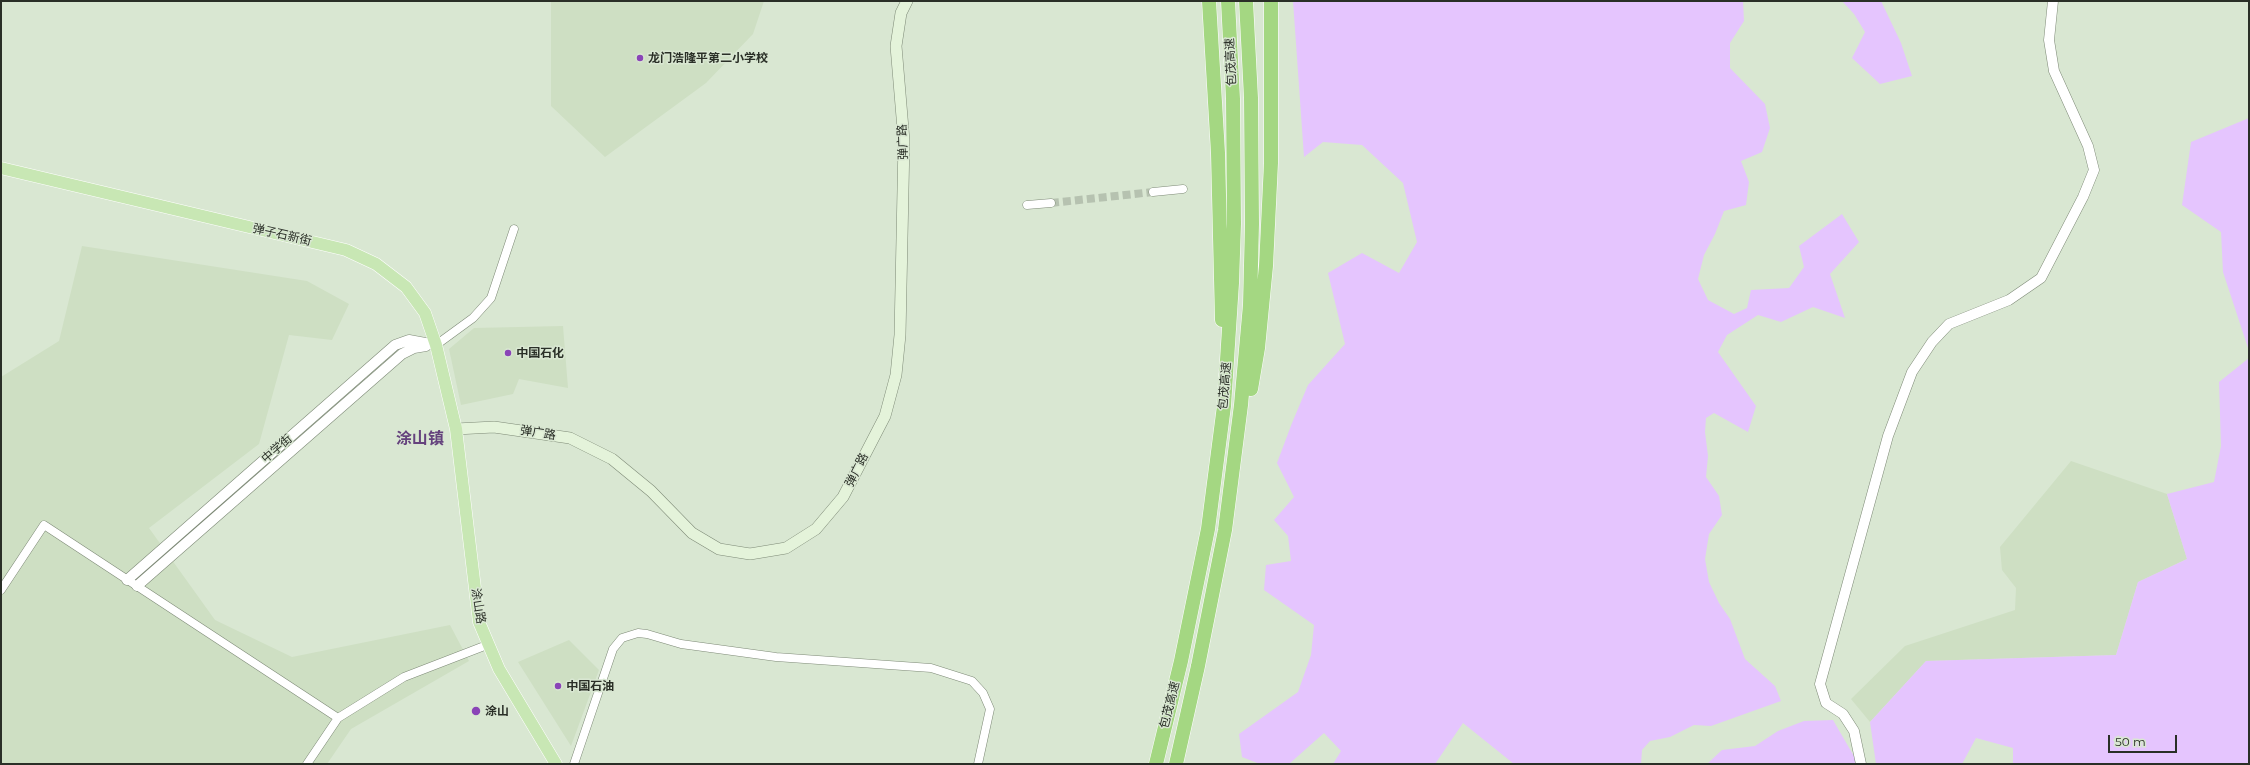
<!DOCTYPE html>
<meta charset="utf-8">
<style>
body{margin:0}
#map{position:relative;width:2250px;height:765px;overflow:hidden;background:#d9e7d2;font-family:Montserrat,sans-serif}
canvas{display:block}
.frame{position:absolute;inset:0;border:2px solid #2a2f27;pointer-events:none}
.scale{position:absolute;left:2108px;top:735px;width:69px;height:18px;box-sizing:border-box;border:2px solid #2a2f27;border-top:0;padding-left:5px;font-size:12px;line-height:14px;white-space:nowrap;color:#2a2f27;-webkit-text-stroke:3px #d9e7d2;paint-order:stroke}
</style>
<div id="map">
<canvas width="2250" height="765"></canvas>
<div class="frame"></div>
<div class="scale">50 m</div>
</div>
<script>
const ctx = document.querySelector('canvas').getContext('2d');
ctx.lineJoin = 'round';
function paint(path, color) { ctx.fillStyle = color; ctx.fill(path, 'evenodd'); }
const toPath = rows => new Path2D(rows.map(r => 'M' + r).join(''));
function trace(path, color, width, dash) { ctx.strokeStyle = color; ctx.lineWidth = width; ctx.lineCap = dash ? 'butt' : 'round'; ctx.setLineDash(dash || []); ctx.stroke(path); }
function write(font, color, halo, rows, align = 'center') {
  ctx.font = font + ' Montserrat,"Noto Sans SC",sans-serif'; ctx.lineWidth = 3; ctx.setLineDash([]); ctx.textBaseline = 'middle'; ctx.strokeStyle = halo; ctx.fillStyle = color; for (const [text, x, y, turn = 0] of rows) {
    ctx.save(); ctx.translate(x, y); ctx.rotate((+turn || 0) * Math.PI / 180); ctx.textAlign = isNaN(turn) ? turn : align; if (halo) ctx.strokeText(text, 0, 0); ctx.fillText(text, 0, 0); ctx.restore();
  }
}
const built = toPath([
 [551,1,764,1,753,34,706,83,605,157,551,106],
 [82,246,307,281,349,304,332,340,289,335,259,444,149,528,215,620,292,657,450,625,469,661,351,729,327,764,1,764,1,377,59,341],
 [563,326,568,388,519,379,513,394,461,405,449,349,474,328],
 [2071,461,2167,494,2187,559,2138,582,2116,655,1926,661,1870,722,1851,699,1905,646,2015,610,2016,588,2002,570,2000,547],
 [569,640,599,670,571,746,518,662]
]);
const green = toPath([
 [1293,1,1743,1,1744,21,1730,43,1730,68,1765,104,1770,128,1762,152,1741,161,1749,182,1746,205,1724,211,1715,234,1704,255,1698,279,1708,300,1734,314,1747,308,1751,290,1789,288,1804,267,1799,246,1842,214,1859,242,1830,274,1845,318,1813,307,1781,322,1758,315,1727,335,1718,352,1756,406,1748,432,1714,413,1706,418,1705,432,1708,456,1706,477,1719,496,1722,515,1709,534,1705,559,1709,582,1719,603,1730,619,1745,659,1775,686,1781,701,1711,726,1694,725,1670,737,1650,741,1642,750,1641,764,1514,764,1463,723,1435,764,1333,764,1341,751,1324,733,1289,764,1260,764,1242,757,1239,734,1298,692,1311,655,1314,625,1264,590,1266,565,1291,561,1288,536,1274,520,1294,497,1277,463,1292,423,1308,385,1345,344,1328,273,1362,253,1399,273,1417,242,1403,183,1362,145,1323,142,1304,157],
 [1842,1,1881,1,1901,43,1912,76,1880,84,1852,58,1865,32,1854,14],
 [2249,118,2249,351,2223,272,2221,232,2182,205,2191,142],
 [2249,358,2249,764,2013,764,2013,748,1976,738,1962,764,1876,764,1870,722,1926,661,2116,655,2138,582,2187,559,2167,494,2214,482,2221,446,2219,382],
 [1833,720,1855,758,1855,764,1707,764,1722,750,1755,746,1778,731,1804,721]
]);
const minorTunnel = toPath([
 [1051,203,1153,192]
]);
const minor = toPath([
 [1153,192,1183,189],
 [1027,205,1051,203],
 [436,345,473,318,491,298,514,229],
 [1,590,44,525,338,718,307,764],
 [338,718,404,677,487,645],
 [574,764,613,649,622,638,638,633,647,634,681,644,776,657,931,668,972,681,983,693,990,709,978,764]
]);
const tertiary = toPath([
 [127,580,395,345,409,340,436,345],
 [137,586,402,354,414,348,426,346],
 [1861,764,1854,731,1843,714,1826,703,1820,684,1888,436,1912,372,1932,342,1949,324,2009,300,2041,278,2083,197,2094,170,2088,146,2054,71,2049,40,2053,1]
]);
const secondary = toPath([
 [456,429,494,427,570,438,612,459,651,491,692,533,719,549,750,554,786,548,816,529,843,497,885,416,896,375,900,335,904,141,896,46,901,13,907,1]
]);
const primary = toPath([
 [1,168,346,250,376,264,406,287,425,313,436,345,456,429,479,622,499,669,556,764]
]);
const motorway = toPath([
 [1209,1,1218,153,1222,320],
 [1251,389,1258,348,1266,266,1271,163,1271,1],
 [1156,764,1181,661,1208,529,1224,406,1232,283,1234,224,1233,99,1228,1],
 [1176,764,1198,666,1225,530,1241,405,1250,305,1252,224,1251,98,1246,1]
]);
const markers = [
 [640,58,4,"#8a44b7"],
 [508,353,4,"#8a44b7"],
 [558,686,4,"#8a44b7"],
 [476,711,5,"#8a44b7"]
];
const poiNames = [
 ["龙门浩隆平第二小学校",648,58],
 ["中国石化",516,353],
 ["中国石油",566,686],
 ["涂山",485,711]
];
const streetNames = [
 ["包茂高速",1231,62,-93],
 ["弹广路",903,142,-92],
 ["弹子石新街",282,235,13],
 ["包茂高速",1225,386,-85],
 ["弹广路",538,433,9],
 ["中学街",277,449,-41],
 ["弹广路",857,470,-63],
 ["涂山路",478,606,81],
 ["包茂高速",1170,705,-76]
];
const districtNames = [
 ["涂山镇",420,439]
];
paint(built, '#cedfc3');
paint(green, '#e5c5fe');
trace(minorTunnel, '#b6c2b0', 8, [8, 4]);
trace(minor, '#7e8a77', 9);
trace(tertiary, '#7e8a77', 11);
trace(secondary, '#7e8a77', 12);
trace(primary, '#fff', 13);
trace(motorway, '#fff', 15);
trace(minor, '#fff', 8);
trace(tertiary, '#fff', 10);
trace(secondary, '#e4f3da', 11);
trace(primary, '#c8e7b4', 12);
trace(motorway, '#a4d782', 14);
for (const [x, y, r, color] of markers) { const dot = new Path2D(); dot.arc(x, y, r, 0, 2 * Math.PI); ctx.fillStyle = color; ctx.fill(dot); trace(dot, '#d9e7d2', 1.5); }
write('bold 12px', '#2a2f27', '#d9e7d2', poiNames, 'left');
write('12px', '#2a2f27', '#d9e7d2', streetNames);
write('bold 16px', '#65427d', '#d9e7d2', districtNames);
</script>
